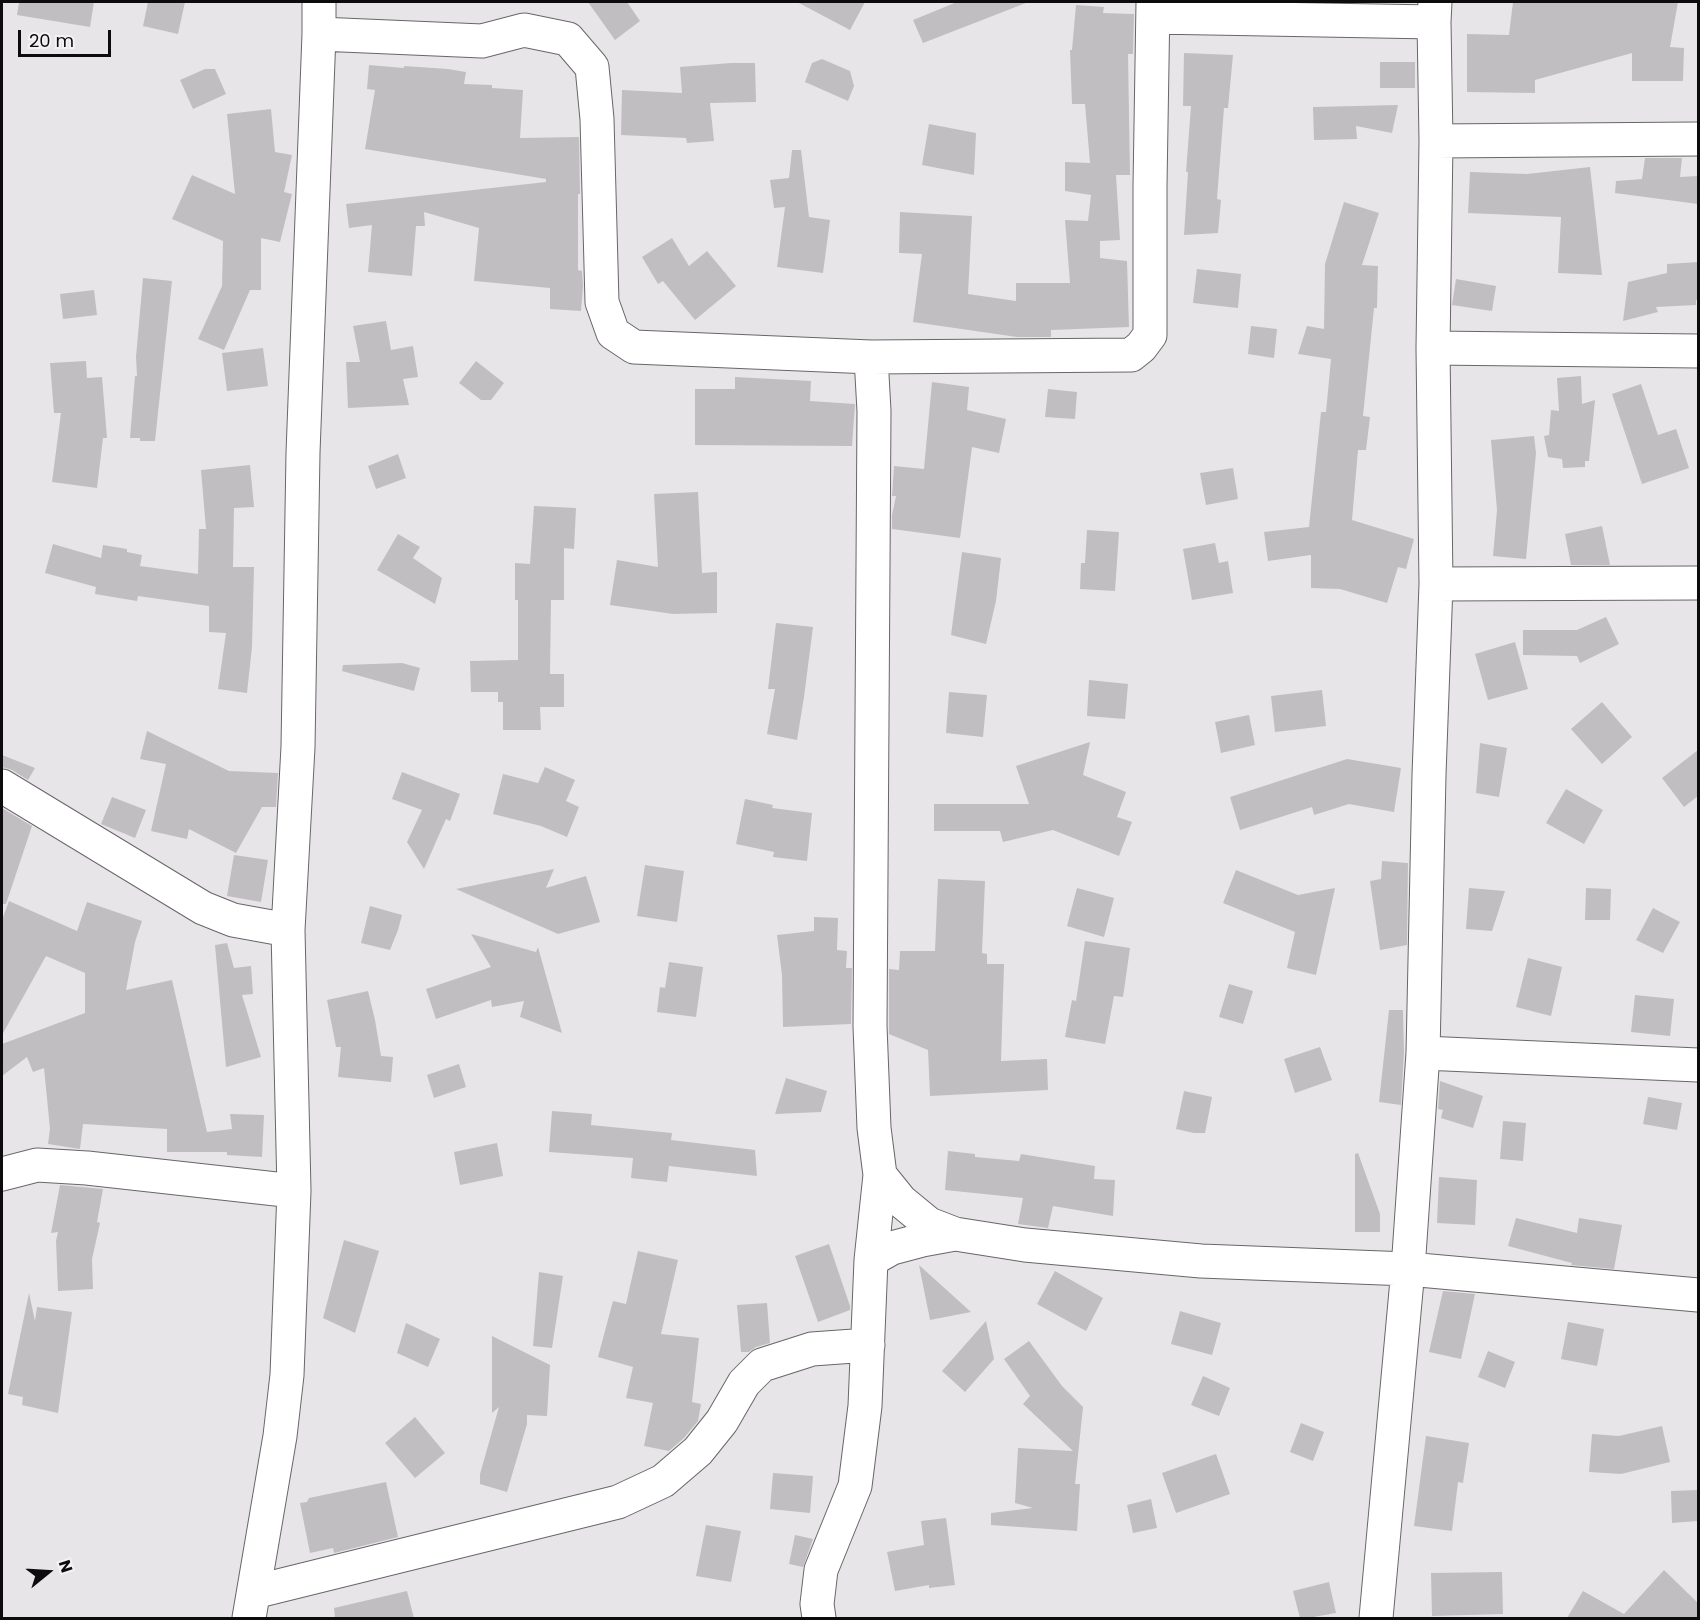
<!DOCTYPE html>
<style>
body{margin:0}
#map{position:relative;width:1700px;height:1620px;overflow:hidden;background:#e8e5e9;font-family:Poppins,sans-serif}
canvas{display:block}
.frame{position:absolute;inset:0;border:3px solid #0d0c0d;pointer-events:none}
.north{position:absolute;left:18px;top:1542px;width:60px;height:60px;-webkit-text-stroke:4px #f5f2f6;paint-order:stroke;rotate:72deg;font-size:16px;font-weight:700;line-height:24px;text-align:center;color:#0d0c0d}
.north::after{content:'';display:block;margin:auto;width:21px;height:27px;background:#0d0c0d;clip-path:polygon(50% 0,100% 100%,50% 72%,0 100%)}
.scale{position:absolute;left:18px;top:30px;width:93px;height:27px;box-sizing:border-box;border:3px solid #0d0c0d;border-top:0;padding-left:8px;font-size:18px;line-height:21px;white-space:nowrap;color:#0d0c0d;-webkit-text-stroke:4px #f5f2f6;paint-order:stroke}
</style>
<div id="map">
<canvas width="1700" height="1620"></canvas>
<div class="frame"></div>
<div class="north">N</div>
<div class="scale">20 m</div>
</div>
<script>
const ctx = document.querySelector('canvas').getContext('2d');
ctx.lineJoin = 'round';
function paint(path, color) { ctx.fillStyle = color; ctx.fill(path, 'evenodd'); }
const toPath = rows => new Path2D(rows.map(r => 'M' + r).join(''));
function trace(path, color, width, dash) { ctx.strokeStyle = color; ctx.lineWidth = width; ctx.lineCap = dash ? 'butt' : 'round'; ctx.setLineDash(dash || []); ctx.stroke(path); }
const building = toPath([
 [19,2,94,2,90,27,17,15],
 [148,2,185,2,178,34,143,26],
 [588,2,627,2,640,21,615,40],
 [797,2,865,2,850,30],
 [957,2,1025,2,1026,3,923,43,913,20],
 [1513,2,1678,2,1670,47,1684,48,1683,81,1632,81,1632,53,1535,80,1535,93,1467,92,1467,34,1509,35],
 [1076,5,1104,7,1103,13,1134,14,1133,54,1128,54,1130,175,1116,175,1120,240,1100,241,1100,258,1127,261,1129,327,1051,330,1051,337,1017,337,913,322,922,254,899,253,900,212,972,216,968,294,1016,301,1016,283,1070,283,1065,220,1088,221,1091,195,1065,191,1065,162,1090,163,1085,104,1072,104,1070,50,1072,50],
 [1184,53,1233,55,1228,108,1224,108,1217,199,1221,200,1218,233,1184,235,1188,172,1186,172,1191,106,1183,106],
 [822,59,850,71,854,86,848,101,805,82,812,63],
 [1380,62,1415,62,1415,88,1380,88],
 [731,63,755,63,756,102,710,103,714,141,687,143,686,138,621,135,622,90,682,93,680,67],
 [369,65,404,68,404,66,448,69,466,72,464,84,492,85,492,88,523,90,520,138,579,137,580,194,578,194,578,270,582,271,583,286,581,311,550,309,550,288,474,281,479,228,424,212,425,226,416,226,412,276,368,272,372,225,349,228,346,204,546,182,546,179,365,149,375,90,367,89],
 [205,69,215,69,226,94,193,109,180,80],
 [1398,105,1392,133,1356,126,1357,139,1314,140,1313,107],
 [271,109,275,152,292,155,284,192,292,194,280,242,261,238,261,290,250,290,224,350,198,339,222,286,223,241,172,219,192,175,235,194,227,114],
 [929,124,976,133,974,175,922,165],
 [792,150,801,150,809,217,830,220,823,273,777,267,785,207,774,208,770,180,789,178],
 [1645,158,1682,158,1680,177,1698,176,1698,204,1615,193,1616,181,1642,179],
 [1590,167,1602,275,1558,273,1561,217,1468,213,1470,172,1527,174],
 [1344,202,1379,213,1362,265,1378,266,1377,308,1374,308,1363,416,1370,417,1366,450,1358,450,1352,520,1414,539,1406,569,1398,567,1387,603,1340,589,1311,588,1311,555,1268,561,1264,532,1309,527,1321,412,1326,412,1331,359,1298,354,1307,326,1324,329,1325,264],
 [672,238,689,266,707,251,736,286,695,320,663,281,658,284,642,257],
 [1698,262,1698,300,1696,300,1696,305,1656,307,1658,312,1623,321,1628,282,1667,273,1667,264],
 [1197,269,1241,274,1238,308,1193,303],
 [143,278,172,281,155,441,140,441,140,438,130,438,135,376,137,376,136,357],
 [1456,279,1496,286,1492,311,1452,305],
 [94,290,97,315,63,319,60,294],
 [386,321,391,350,413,346,418,377,403,379,409,405,348,408,346,362,360,362,353,326],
 [1251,326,1277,329,1274,358,1248,354],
 [263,348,268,386,227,391,222,353],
 [86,361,87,378,102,377,107,438,103,438,97,488,52,482,61,413,54,413,50,363],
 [476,361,504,383,491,400,481,400,459,383],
 [1581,376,1582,404,1595,400,1589,461,1585,461,1585,467,1563,468,1562,459,1548,457,1544,436,1549,435,1551,410,1559,411,1557,378],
 [735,377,811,381,810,401,855,404,852,446,695,445,695,389,735,389],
 [932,382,969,387,967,410,1006,419,999,453,972,447,960,538,892,529,892,515,896,496,892,496,894,466,924,469],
 [1641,384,1658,435,1676,429,1689,468,1642,484,1612,394],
 [1048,389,1077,392,1075,419,1045,417],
 [1534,436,1536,453,1526,559,1493,556,1497,510,1491,440],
 [398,454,406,478,376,489,368,466],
 [250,465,254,507,234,508,233,567,254,567,252,647,247,693,218,689,226,633,209,632,209,606,138,596,137,601,95,594,96,587,45,573,53,544,101,558,103,545,127,549,127,552,142,555,140,566,198,574,199,529,206,529,201,470],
 [1233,468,1238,499,1206,505,1200,473],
 [698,492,702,573,717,572,717,613,673,614,610,605,617,560,658,567,654,494],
 [534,506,576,508,574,549,564,548,564,600,551,600,550,674,564,674,564,707,540,707,541,730,503,730,503,702,498,702,498,692,471,692,470,661,518,660,518,600,515,600,515,563,530,564],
 [1602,526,1610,565,1571,565,1565,534],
 [1087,530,1119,532,1115,591,1080,589,1081,563,1085,563],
 [398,534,420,547,413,558,442,578,435,604,377,570],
 [1215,543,1219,563,1228,561,1233,593,1192,600,1183,549],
 [962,552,1001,558,996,601,986,644,951,635],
 [1606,617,1619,644,1580,663,1577,656,1523,655,1523,630,1577,630],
 [776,623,813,627,804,697,797,740,767,734,775,689,768,689],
 [1515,642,1528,689,1488,700,1475,654],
 [402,663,420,668,414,691,342,671,343,665],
 [1089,680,1128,684,1125,719,1087,716],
 [1322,690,1326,726,1275,732,1271,696],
 [949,692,987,695,983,737,946,733],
 [1602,702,1632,737,1602,764,1571,729],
 [1249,715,1255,745,1221,753,1215,722],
 [147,731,229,771,278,773,276,807,262,807,236,853,189,829,187,839,151,831,166,764,140,759],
 [1090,742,1083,775,1126,792,1117,817,1132,822,1119,856,1053,830,1003,842,1000,831,934,831,934,804,1029,804,1016,766],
 [1480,743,1507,748,1499,797,1476,793],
 [1698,750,1698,796,1684,807,1662,778],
 [2,755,35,768,28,780,12,770,2,767],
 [1347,759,1401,768,1394,812,1349,804,1314,815,1312,807,1240,830,1230,797],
 [545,767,575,780,566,801,579,807,567,837,541,826,493,814,503,774,538,783],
 [402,772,460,794,450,821,446,819,424,869,407,842,422,810,392,799],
 [1566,789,1603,810,1584,844,1546,823],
 [112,797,146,810,135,838,101,824],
 [745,799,773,805,772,808,812,813,807,861,773,857,774,852,736,844],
 [2,808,32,826,6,904,2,904],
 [234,855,268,860,261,902,227,896],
 [1382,861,1408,863,1407,945,1380,950,1370,881,1381,879],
 [645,865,684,871,677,922,637,916],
 [554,869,546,888,586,876,600,922,558,934,456,889],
 [1236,870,1298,895,1335,888,1316,975,1287,968,1295,932,1223,903],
 [938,879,985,881,982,953,987,954,987,964,1004,964,1001,1061,1047,1059,1048,1090,930,1096,928,1050,889,1034,889,969,899,970,900,951,935,951],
 [1077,888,1114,898,1104,937,1067,926],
 [1469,888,1505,891,1492,931,1466,929],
 [1586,888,1611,889,1610,920,1585,920],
 [9,901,77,931,87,902,142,921,135,942,126,990,172,980,207,1132,232,1129,230,1114,264,1115,262,1157,227,1155,227,1152,167,1152,167,1129,83,1124,80,1149,48,1144,50,1129,44,1068,33,1072,27,1057,2,1076,2,1044,85,1013,85,973,46,956,2,1035,2,920],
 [370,906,402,915,398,930,390,950,361,943],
 [1653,908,1680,922,1663,953,1636,940],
 [814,917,838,918,837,950,847,951,846,968,852,968,851,1024,783,1027,782,975,777,935,814,931],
 [471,934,536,952,538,947,562,1033,520,1017,524,1001,492,1007,491,1000,436,1019,426,989,491,967],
 [1085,941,1130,948,1123,997,1114,996,1105,1044,1065,1037,1072,1000,1076,1001],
 [227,943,234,968,251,966,253,994,242,995,261,1057,226,1067,215,945],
 [1528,958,1562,967,1551,1016,1516,1007],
 [669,962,703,967,696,1017,657,1012,660,987,665,988],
 [1229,984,1253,991,1243,1024,1219,1017],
 [368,991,375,1020,381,1056,393,1057,391,1082,338,1077,341,1047,336,1047,327,1000],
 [1635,995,1674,999,1670,1036,1631,1032],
 [1389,1010,1403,1010,1404,1052,1401,1105,1379,1102],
 [1320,1047,1332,1080,1295,1093,1284,1059],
 [459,1064,466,1087,434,1098,427,1075],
 [786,1078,827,1091,821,1112,775,1114],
 [1440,1081,1483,1096,1473,1128,1441,1118,1443,1110,1438,1109],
 [1184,1091,1212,1097,1205,1133,1194,1133,1176,1129],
 [1648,1097,1682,1103,1677,1130,1643,1124],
 [552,1111,592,1114,591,1125,672,1133,671,1140,755,1150,757,1176,669,1166,667,1182,631,1178,633,1158,549,1152],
 [1503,1121,1526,1123,1523,1161,1500,1159],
 [497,1143,503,1176,460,1185,454,1152],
 [948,1151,975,1154,975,1157,1019,1161,1021,1154,1095,1166,1094,1179,1115,1180,1113,1216,1053,1206,1048,1228,1018,1224,1023,1198,945,1190],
 [1358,1153,1380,1214,1380,1232,1355,1232,1355,1154],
 [1439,1177,1477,1180,1475,1225,1437,1223],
 [60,1185,103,1189,97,1222,100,1223,92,1259,93,1289,58,1291,56,1241,58,1232,51,1233],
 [1516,1218,1577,1233,1579,1218,1622,1225,1614,1269,1571,1265,1572,1263,1508,1246],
 [344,1240,379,1251,355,1333,323,1318],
 [829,1244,850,1306,850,1310,818,1322,795,1256],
 [638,1251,678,1260,661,1334,699,1338,692,1402,701,1404,698,1421,684,1438,669,1451,644,1446,653,1403,626,1398,633,1367,598,1357,613,1301,626,1304],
 [919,1265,971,1312,930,1320],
 [1055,1271,1103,1298,1086,1331,1037,1304],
 [539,1272,563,1276,552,1348,533,1346],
 [1443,1291,1475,1294,1461,1359,1429,1352],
 [29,1293,35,1321,37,1307,72,1312,58,1413,22,1405,23,1397,8,1394],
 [767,1303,770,1343,756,1347,749,1352,741,1352,737,1305],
 [1180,1311,1221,1323,1212,1355,1171,1344],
 [986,1321,994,1359,965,1392,942,1371],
 [1568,1322,1604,1329,1597,1366,1561,1359],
 [406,1323,440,1339,428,1367,397,1353],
 [492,1336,550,1365,547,1416,527,1415,527,1424,507,1492,480,1484,480,1474,499,1407,492,1413],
 [1029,1341,1062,1386,1083,1407,1075,1484,1080,1484,1077,1531,991,1525,991,1513,1033,1508,1015,1503,1018,1448,1073,1451,1023,1404,1030,1396,1004,1359],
 [1488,1351,1515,1362,1505,1388,1478,1377],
 [1203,1376,1230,1388,1219,1416,1191,1405],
 [415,1417,445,1453,415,1478,385,1443],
 [1301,1423,1324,1432,1313,1461,1290,1452],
 [1662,1426,1670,1462,1621,1474,1589,1472,1592,1434,1619,1436],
 [1426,1436,1469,1443,1463,1483,1458,1482,1452,1531,1414,1526],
 [1216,1454,1230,1494,1176,1513,1162,1473],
 [773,1473,813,1476,810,1513,770,1509],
 [386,1482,398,1537,334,1553,333,1548,310,1553,300,1503,307,1502,309,1498],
 [1698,1490,1698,1521,1672,1523,1671,1491],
 [1151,1499,1157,1528,1133,1533,1127,1505],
 [946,1518,955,1585,929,1588,929,1585,895,1591,887,1552,924,1545,921,1521],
 [706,1525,741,1531,731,1582,696,1576],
 [795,1535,813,1539,803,1567,789,1564],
 [1664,1570,1698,1603,1698,1618,1567,1618,1583,1591,1624,1614],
 [1502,1572,1503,1614,1432,1616,1431,1573],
 [1329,1582,1336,1613,1308,1618,1300,1618,1293,1591],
 [407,1591,414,1618,335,1618,334,1608]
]);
const minor = toPath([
 [1153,17,1434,22],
 [319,34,482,41,524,30,568,39,592,67,597,119,602,302,613,333,634,347,871,357,874,411,870,1026,874,1128,880,1175,871,1260,865,1406,855,1486,821,1570,817,1604,819,1618],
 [1436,141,1698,139],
 [1433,348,1698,351],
 [871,357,1131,355,1141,347,1150,335,1150,186,1153,2],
 [1436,584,1698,583],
 [2,786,203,908,233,920,288,930],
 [1423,1053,1698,1065],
 [2,1174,37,1165,87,1168,294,1191],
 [880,1175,901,1201,929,1224,955,1234,1025,1245,1201,1261,1408,1269,1698,1295],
 [871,1260,892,1248,922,1240,955,1234],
 [254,1592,618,1502,663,1481,698,1451,722,1421,744,1383,762,1365,812,1349,868,1345],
 [249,1618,280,1436,287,1375,294,1191,288,930,298,747,303,453,319,34,319,2],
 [1376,1618,1408,1269,1423,1053,1429,775,1436,584,1433,348,1436,141,1434,22,1435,2]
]);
paint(building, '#c1bec2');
trace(minor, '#69666a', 35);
trace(minor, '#fff', 33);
</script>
